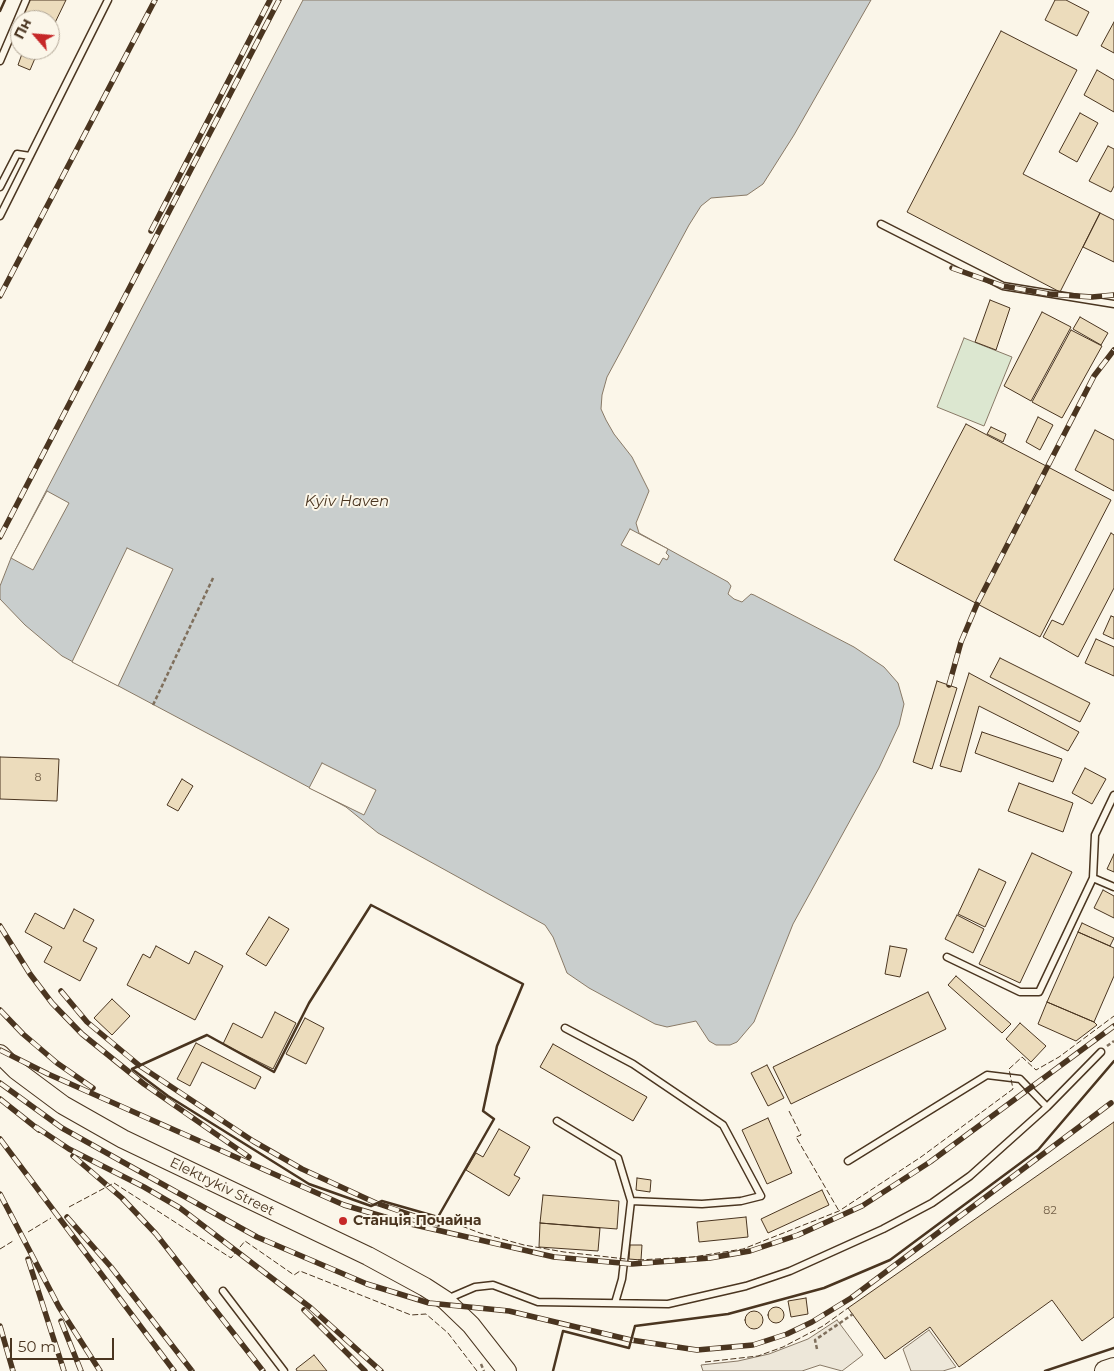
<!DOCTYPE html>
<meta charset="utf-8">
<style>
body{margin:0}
#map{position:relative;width:1114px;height:1371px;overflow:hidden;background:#fbf6e9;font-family:Montserrat,sans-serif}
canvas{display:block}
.north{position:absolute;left:10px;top:10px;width:50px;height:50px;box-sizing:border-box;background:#fbf6e9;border:1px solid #b4a999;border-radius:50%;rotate:297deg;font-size:14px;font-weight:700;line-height:20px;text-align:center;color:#4a3520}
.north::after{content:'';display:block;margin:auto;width:18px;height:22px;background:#c62828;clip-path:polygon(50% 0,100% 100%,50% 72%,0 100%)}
.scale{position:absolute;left:10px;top:1338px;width:104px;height:22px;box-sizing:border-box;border:2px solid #4a3520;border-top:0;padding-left:6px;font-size:15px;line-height:18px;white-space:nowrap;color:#4a3520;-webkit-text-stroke:4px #fbf6e9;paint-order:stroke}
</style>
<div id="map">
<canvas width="1114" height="1371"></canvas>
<div class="north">Пн</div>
<div class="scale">50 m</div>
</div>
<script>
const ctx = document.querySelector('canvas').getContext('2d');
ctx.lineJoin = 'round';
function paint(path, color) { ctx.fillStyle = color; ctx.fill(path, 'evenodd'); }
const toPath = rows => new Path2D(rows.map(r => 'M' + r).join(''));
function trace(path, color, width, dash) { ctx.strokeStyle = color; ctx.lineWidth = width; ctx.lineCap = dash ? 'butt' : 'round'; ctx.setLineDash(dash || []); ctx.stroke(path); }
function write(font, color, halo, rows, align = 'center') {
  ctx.font = font + ' Montserrat,sans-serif'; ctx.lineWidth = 4; ctx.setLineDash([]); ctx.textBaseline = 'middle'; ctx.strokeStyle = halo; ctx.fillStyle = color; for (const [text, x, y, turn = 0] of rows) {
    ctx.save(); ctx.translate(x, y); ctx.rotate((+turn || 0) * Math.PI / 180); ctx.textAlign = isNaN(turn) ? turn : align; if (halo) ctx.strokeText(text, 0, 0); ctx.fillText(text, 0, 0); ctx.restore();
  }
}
const green = toPath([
 [964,338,1012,357,984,426,937,407,964,338]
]);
const parking = toPath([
 [837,1320,863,1355,842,1371,820,1365,802,1371,703,1371,701,1365,738,1361,769,1354,808,1339,837,1320],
 [929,1330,956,1367,943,1371,911,1371,903,1349,929,1330]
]);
const water = toPath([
 [303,0,871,0,794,135,763,184,747,195,711,198,701,206,689,225,607,377,602,395,601,409,606,420,614,434,632,457,649,491,636,523,639,533,728,582,731,586,728,594,734,599,742,602,751,594,754,595,854,647,884,667,898,683,904,704,899,725,879,768,793,924,754,1022,737,1042,730,1045,716,1045,709,1041,696,1021,667,1027,655,1024,589,988,567,973,553,937,545,925,378,833,346,807,62,656,25,625,0,599,0,586,11,558,303,0]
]);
const pier = toPath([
 [47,491,69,503,33,570,11,558,47,491],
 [630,529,668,549,666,553,669,556,667,560,663,558,659,565,621,545,630,529],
 [127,548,173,569,118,686,72,662,127,548],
 [322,763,376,790,364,815,309,788,322,763]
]);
const building = toPath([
 [30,0,66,0,50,33,50,20,20,20,30,0],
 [1055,0,1066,0,1089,12,1077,36,1045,20,1055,0],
 [20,20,20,37,13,34,20,20],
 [1114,22,1114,53,1101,46,1114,22],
 [1001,31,1077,70,1023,174,1100,213,1060,292,907,212,1001,31],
 [23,51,36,56,30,70,18,65,23,51],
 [1097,70,1114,80,1114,112,1084,95,1097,70],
 [1080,113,1098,123,1077,162,1059,152,1080,113],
 [1108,146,1114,149,1114,186,1111,192,1089,181,1108,146],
 [1100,213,1114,220,1114,262,1083,247,1100,213],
 [990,300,1010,308,996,350,975,342,990,300],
 [1042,312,1071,327,1031,401,1004,386,1042,312],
 [1080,317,1108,333,1101,345,1073,329,1080,317],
 [1071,330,1102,346,1062,418,1032,402,1071,330],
 [1038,417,1053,425,1040,450,1026,442,1038,417],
 [966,424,1111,500,1040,637,894,560,966,424],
 [991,427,1006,434,1003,442,987,434,991,427],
 [1095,430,1114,440,1114,491,1075,470,1095,430],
 [1111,533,1114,535,1114,588,1078,657,1043,637,1052,620,1063,625,1111,533],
 [1111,616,1114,617,1114,639,1103,634,1111,616],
 [1096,639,1114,647,1114,676,1085,663,1096,639],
 [1000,658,1090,703,1080,722,990,677,1000,658],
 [969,673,1079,732,1068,751,979,706,961,772,940,766,969,673],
 [937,681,957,688,932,769,913,762,937,681],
 [982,732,1062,759,1053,782,975,753,982,732],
 [0,757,59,759,57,801,0,799,0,757],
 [1085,768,1106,779,1092,804,1072,793,1085,768],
 [182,779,193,786,178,811,167,805,182,779],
 [1019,783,1073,803,1063,832,1008,811,1019,783],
 [1032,853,1072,872,1020,983,979,964,1032,853],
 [1114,854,1114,872,1107,869,1114,854],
 [979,869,1006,882,985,927,958,914,979,869],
 [1103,890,1114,896,1114,918,1094,908,1103,890],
 [74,909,94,920,83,941,97,948,80,981,44,962,52,947,25,932,35,913,64,929,74,909],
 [957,915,984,929,973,953,945,939,957,915],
 [269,917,289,929,266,966,246,954,269,917],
 [1082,923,1114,938,1110,946,1078,932,1082,923],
 [1078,932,1114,948,1114,976,1094,1022,1047,1002,1078,932],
 [156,946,189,964,195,951,223,966,195,1020,127,985,143,954,150,958,156,946],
 [890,946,907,949,900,977,885,974,890,946],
 [956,976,1011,1024,1002,1033,948,985,956,976],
 [928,992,946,1029,791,1104,773,1067,928,992],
 [112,999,130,1016,112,1035,94,1018,112,999],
 [1047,1002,1094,1022,1097,1025,1076,1041,1038,1024,1047,1002],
 [275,1012,296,1023,273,1069,223,1044,233,1023,262,1038,275,1012],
 [305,1018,324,1028,306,1064,286,1054,305,1018],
 [1020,1023,1046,1046,1031,1062,1006,1039,1020,1023],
 [196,1043,261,1077,255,1089,202,1062,190,1086,177,1079,196,1043],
 [553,1044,647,1097,633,1121,540,1067,553,1044],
 [767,1065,784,1098,768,1106,751,1073,767,1065],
 [768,1118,792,1173,767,1184,742,1130,768,1118],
 [1114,1122,1114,1317,1082,1341,1052,1300,959,1367,930,1327,885,1359,848,1308,1114,1122],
 [499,1129,530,1147,514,1175,520,1178,509,1196,466,1170,476,1153,483,1157,499,1129],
 [637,1178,651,1180,650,1192,636,1190,637,1178],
 [822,1190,829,1205,768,1233,761,1219,822,1190],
 [543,1195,619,1201,617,1229,540,1223,543,1195],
 [746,1217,748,1237,699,1242,697,1222,746,1217],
 [540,1223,600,1228,598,1251,539,1247,540,1223],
 [630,1245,642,1245,641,1260,629,1259,630,1245],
 [806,1298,808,1314,791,1317,788,1301,806,1298],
 '768 1315a8 8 0 1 1 16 0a8 8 0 1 1-16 0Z',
 '745 1320a9 9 0 1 1 18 0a9 9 0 1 1-18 0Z',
 [314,1355,327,1371,297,1371,296,1369,314,1355]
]);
const path = toPath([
 [153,705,214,576],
 [1107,1046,1114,1041],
 [817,1349,815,1340,853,1314],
 [481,1364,484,1371]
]);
const lane = toPath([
 [0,61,26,0],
 [0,187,17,154,30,156],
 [0,216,108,0],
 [881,224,1003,286,1114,304],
 [1114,795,1095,835,1093,878,1114,887],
 [947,957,1020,992,1039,992,1093,878],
 [565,1028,633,1064,723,1125,761,1196,741,1201,702,1204,631,1201],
 [557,1121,618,1158,631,1201,622,1279,615,1303],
 [848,1161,987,1075,1020,1079,1047,1107],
 [223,1291,284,1371],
 [447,1299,475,1287,493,1285,538,1302,668,1304,746,1286,790,1271,883,1229,932,1203,970,1176,1047,1107,1101,1052]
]);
const secondary = toPath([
 [0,1054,16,1070,63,1105,123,1139,368,1256,425,1287,445,1300,471,1325,507,1371]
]);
const primary = toPath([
 [1105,1371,1114,1368]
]);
const rail = toPath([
 [151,231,270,0],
 [952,268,1003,286,1049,294,1092,297,1114,295],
 [0,296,155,0],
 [0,537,279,0],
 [949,685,961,642,977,604,1094,376,1114,350],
 [0,926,30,974,52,1003,82,1034,144,1084,249,1157],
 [61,991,87,1022,140,1066,253,1141,302,1169,376,1203,438,1224],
 [0,1010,23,1034,57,1063,93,1088],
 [0,1050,48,1074,344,1205,402,1222,554,1257,632,1264,710,1258,750,1251,798,1235,862,1206,930,1162,1114,1026],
 [0,1083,62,1128,257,1237,367,1284,429,1303,509,1311,631,1340,697,1350,753,1345,787,1334,812,1322,851,1298,1111,1103],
 [0,1099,39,1130],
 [36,1127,69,1149,144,1187,180,1208,311,1308,381,1371],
 [0,1139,174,1371],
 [73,1156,122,1198,156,1234,263,1371],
 [0,1194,59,1307,100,1371],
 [67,1217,111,1267,192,1371],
 [28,1259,64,1371],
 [304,1310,365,1371],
 [61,1321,81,1371],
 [0,1326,13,1371]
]);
const fence = toPath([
 [789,1111,801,1135,796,1137,839,1211],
 [69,1207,114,1183,231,1258,245,1241,294,1275,300,1271,411,1315,426,1314,448,1333,477,1371],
 [438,1217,480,1233,524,1245,564,1252,626,1259],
 [28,1232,51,1218],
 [0,1249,13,1241],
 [638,1260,693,1257,743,1249,839,1211,921,1157,1013,1089,1009,1069,1022,1057,1036,1070,1059,1057,1114,1016],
 [705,1362,758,1356,783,1347,823,1326,848,1308]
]);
const wall = toPath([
 [0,11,5,0],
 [371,905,523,984,497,1046,483,1111,494,1119,438,1217,382,1201,371,1206,309,1184,168,1096,132,1069,207,1035,274,1072,309,1003,371,905],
 [553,1371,563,1331,629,1348,635,1326,728,1314,824,1288,890,1260,1038,1150,1114,1061],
 [1045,1371,1114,1348]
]);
const markers = [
 [343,1221,5,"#c62828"]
];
const numberNames = [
 ["8",38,778],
 ["82",1050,1211]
];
const streetNames = [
 ["Elektrykiv Street",222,1187,26]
];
const poiNames = [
 ["Станція Почайна",353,1221]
];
const waterNames = [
 ["Kyiv Haven",347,502]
];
paint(green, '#dce7d0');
trace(green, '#887966', 1);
paint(parking, '#ede7d9');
trace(parking, '#887966', 1);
paint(water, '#c9cecd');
trace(water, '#887966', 1);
paint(pier, '#fbf6e9');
trace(pier, '#887966', 1);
paint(building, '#ecdcbc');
trace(building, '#4a3520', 1);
trace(lane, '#4a3520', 9);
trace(secondary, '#4a3520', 20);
trace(primary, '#4a3520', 22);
trace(path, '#7f6f5c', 2.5, [4, 2.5]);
trace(lane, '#fbf6e9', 6);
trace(secondary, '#fbf6e9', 18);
trace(primary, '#fbf6e9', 20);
trace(rail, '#4a3520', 5.5);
trace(rail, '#fbf6e9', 4, [11]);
trace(fence, '#4a3520', 1, [6, 2.5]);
trace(wall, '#4a3520', 2.5);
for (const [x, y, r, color] of markers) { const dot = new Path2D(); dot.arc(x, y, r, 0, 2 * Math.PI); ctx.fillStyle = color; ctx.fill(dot); trace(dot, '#fbf6e9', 2); }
write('11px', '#725f47', null, numberNames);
write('14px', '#4a3520', '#fbf6e9', streetNames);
write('bold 14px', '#4a3520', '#fbf6e9', poiNames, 'left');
write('italic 15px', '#4a3520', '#fbf6e9', waterNames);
</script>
